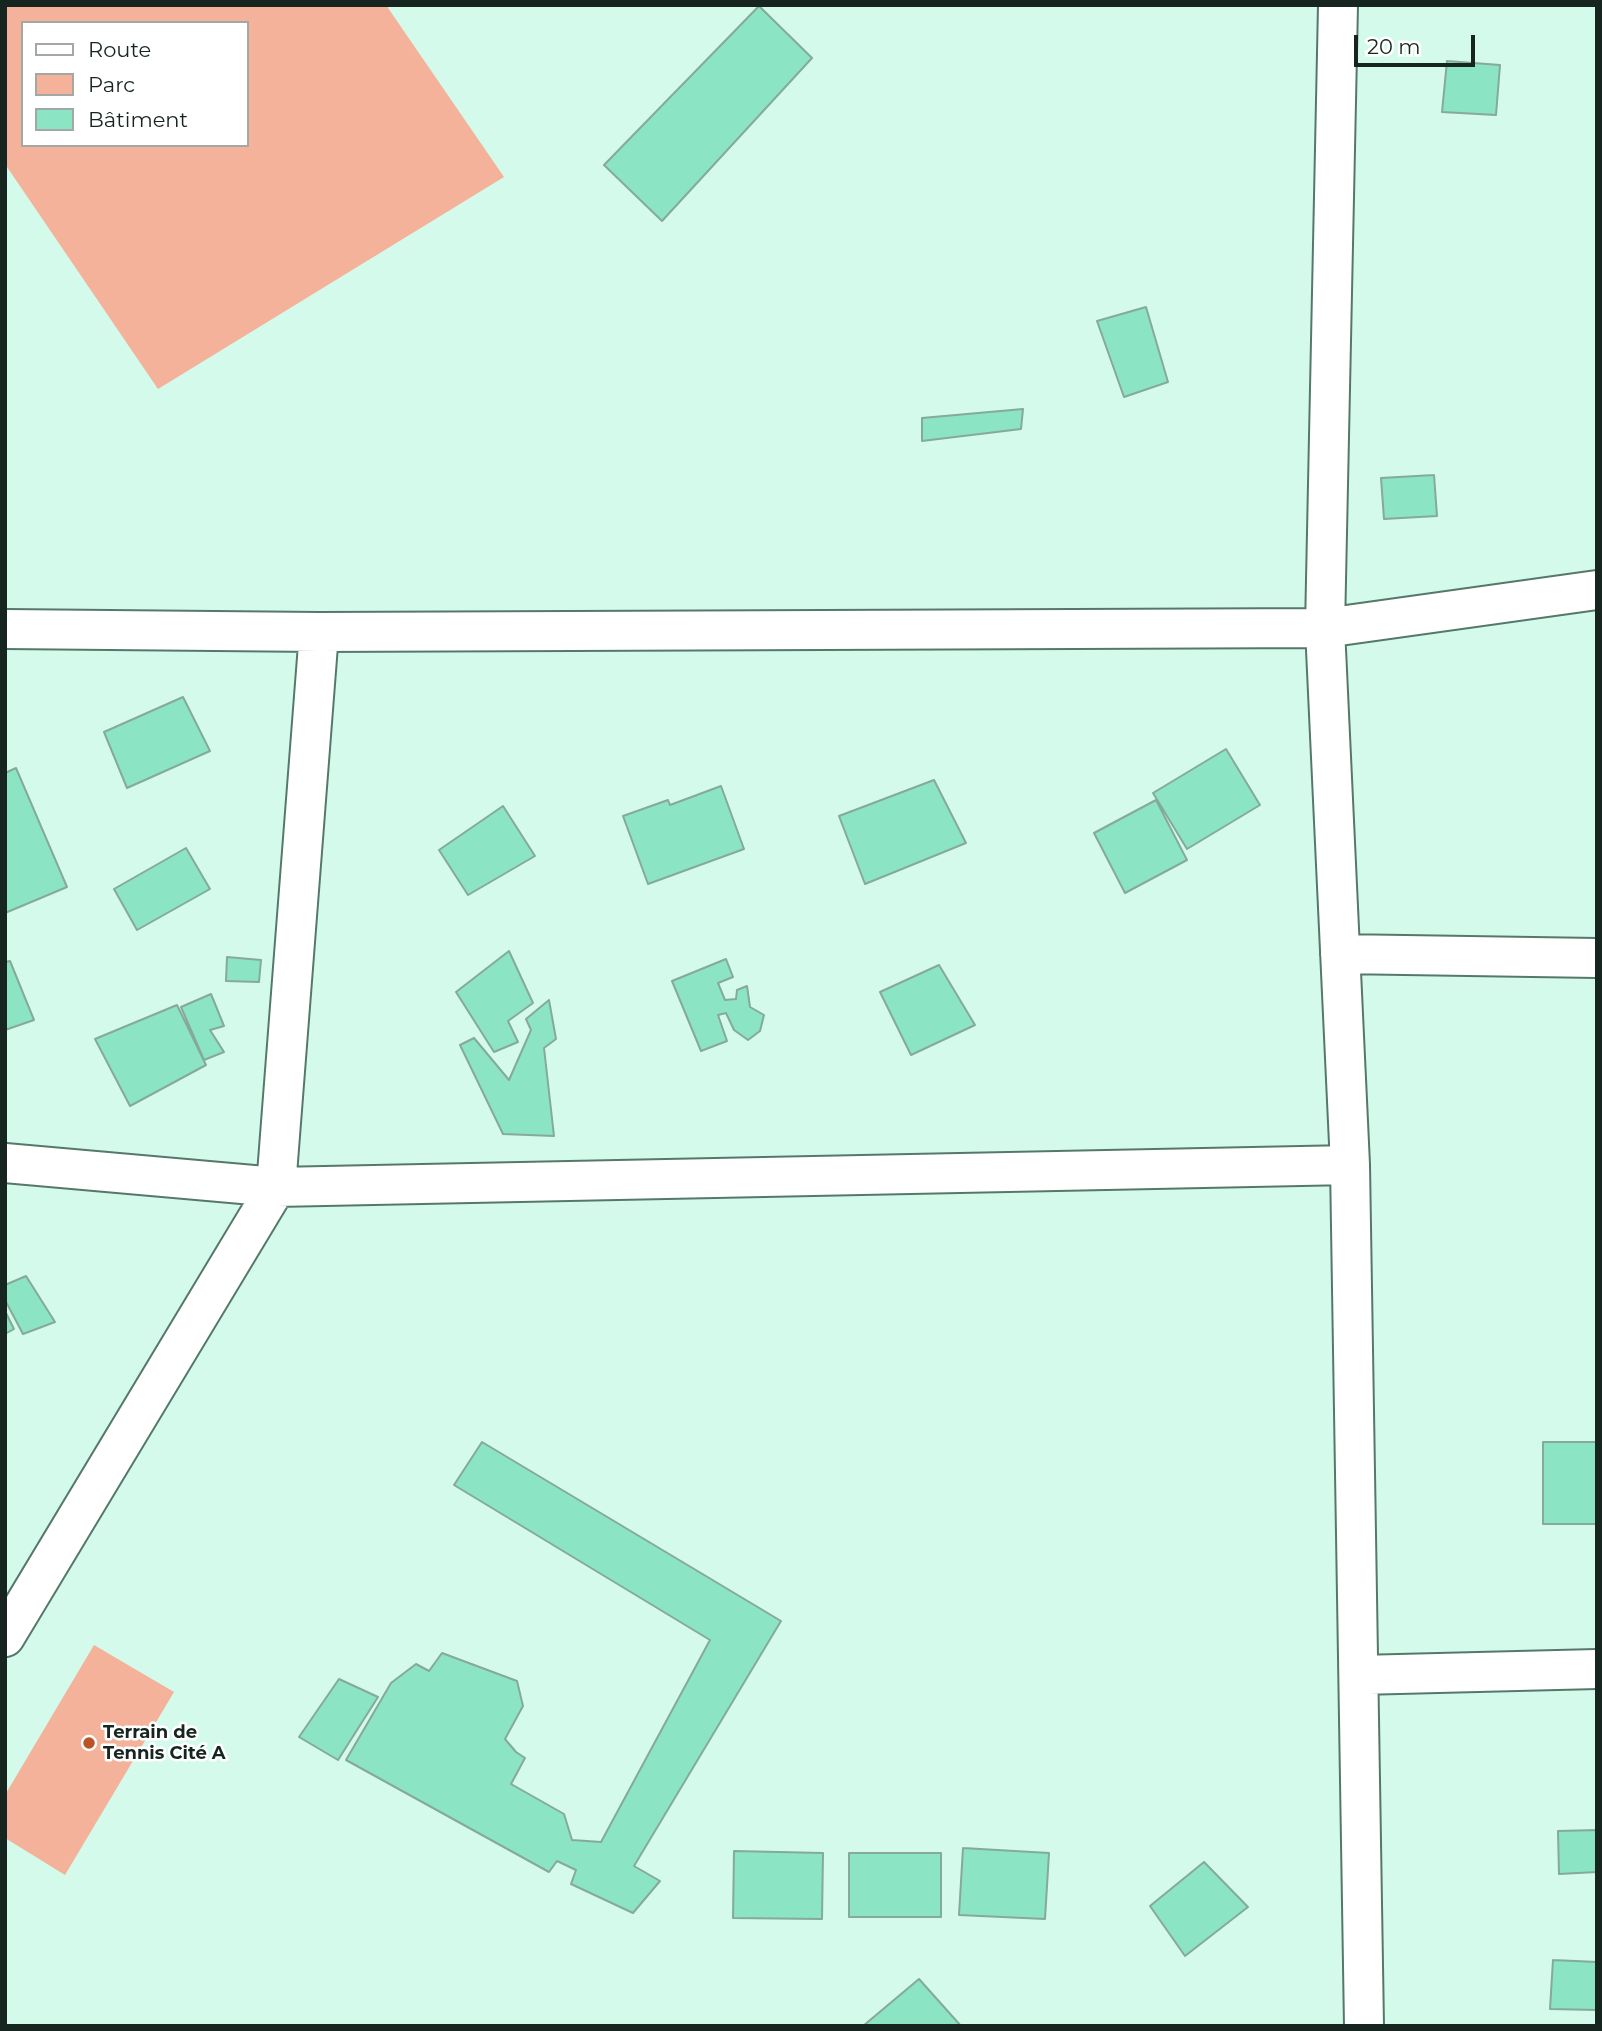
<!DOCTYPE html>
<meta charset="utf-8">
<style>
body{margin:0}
#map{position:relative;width:1602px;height:2031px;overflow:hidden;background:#d4faeb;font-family:Montserrat,sans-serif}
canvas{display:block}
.frame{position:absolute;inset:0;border:7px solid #172520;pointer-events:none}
.legend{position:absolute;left:21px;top:21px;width:228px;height:126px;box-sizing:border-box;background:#fff;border:2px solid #a2a8a6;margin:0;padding:9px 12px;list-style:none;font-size:21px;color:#172520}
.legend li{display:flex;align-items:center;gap:14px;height:35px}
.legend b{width:35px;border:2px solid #a2a8a6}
.scale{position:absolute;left:1354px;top:35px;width:121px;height:32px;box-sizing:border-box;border:4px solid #172520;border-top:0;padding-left:9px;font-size:21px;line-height:24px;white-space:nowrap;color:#172520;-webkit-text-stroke:5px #fff;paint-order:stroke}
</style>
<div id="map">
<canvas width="1602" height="2031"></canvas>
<div class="frame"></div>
<ul class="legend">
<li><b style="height:9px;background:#fff"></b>Route</li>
<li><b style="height:19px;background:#f3b299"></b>Parc</li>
<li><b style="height:19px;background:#8be5c5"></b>Bâtiment</li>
</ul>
<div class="scale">20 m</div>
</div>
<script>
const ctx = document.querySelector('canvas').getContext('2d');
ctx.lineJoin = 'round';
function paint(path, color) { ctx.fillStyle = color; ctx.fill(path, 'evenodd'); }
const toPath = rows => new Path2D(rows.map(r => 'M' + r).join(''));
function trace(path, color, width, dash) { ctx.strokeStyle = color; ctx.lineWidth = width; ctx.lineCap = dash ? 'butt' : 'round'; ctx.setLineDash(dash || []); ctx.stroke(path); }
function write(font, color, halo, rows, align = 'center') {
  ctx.font = font + ' Montserrat,sans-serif'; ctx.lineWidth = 5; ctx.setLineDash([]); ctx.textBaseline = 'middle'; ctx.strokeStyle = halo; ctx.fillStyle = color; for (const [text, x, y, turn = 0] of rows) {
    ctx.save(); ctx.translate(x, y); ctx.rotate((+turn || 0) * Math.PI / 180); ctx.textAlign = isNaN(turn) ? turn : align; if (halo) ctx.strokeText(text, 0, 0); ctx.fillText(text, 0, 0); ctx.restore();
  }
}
const green = toPath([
 [5,5,386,5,504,177,158,389,5,164],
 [23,23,247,23,247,145,23,145],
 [94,1645,174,1692,65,1875,5,1838,5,1795]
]);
const building = toPath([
 [759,6,812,58,662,221,604,165,759,6],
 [1447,61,1500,65,1496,115,1442,112,1447,61],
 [1146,307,1168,382,1124,397,1097,321,1146,307],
 [1023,409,1021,429,922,441,922,418,1023,409],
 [1434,475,1437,516,1384,519,1381,478,1434,475],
 [183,697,210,751,127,788,104,732,183,697],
 [1226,749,1260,805,1187,849,1153,793,1226,749],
 [16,768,67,887,5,913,5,773,16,768],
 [934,780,966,843,865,884,839,816,934,780],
 [721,786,744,849,648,884,623,816,668,800,670,805,721,786],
 [1156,800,1187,860,1125,893,1094,833,1156,800],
 [503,806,535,856,468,895,439,850,503,806],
 [186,848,210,889,137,930,114,889,186,848],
 [509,951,533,1003,508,1021,518,1042,494,1052,456,992,509,951],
 [227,957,261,960,259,982,226,981,227,957],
 [726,959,733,977,718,983,725,1000,736,999,737,990,747,986,750,1007,764,1015,760,1031,748,1040,734,1030,726,1013,718,1015,727,1041,701,1051,672,981,726,959],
 [10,961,34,1020,5,1030,5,962,10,961],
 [939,965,975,1025,911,1055,880,992,939,965],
 [211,994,224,1026,210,1030,224,1052,204,1060,181,1007,211,994],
 [549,1000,556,1039,544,1048,554,1136,503,1134,460,1045,474,1038,509,1080,531,1030,526,1019,549,1000],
 [177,1005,206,1065,130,1106,95,1039,177,1005],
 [26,1276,55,1322,23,1334,5,1300,5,1285,26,1276],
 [5,1311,14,1329,5,1334,5,1311],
 [482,1442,781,1621,634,1866,660,1881,633,1913,571,1884,576,1870,557,1861,549,1872,346,1760,391,1683,416,1664,429,1671,442,1653,517,1681,523,1706,505,1739,516,1752,525,1758,511,1784,564,1814,572,1840,601,1842,710,1640,454,1485,482,1442],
 [1543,1442,1597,1442,1597,1524,1543,1524,1543,1442],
 [339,1679,378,1697,338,1760,299,1737,339,1679],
 [1597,1830,1597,1872,1559,1874,1558,1831,1597,1830],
 [963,1848,1049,1853,1045,1919,959,1915,963,1848],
 [734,1851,823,1853,822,1919,733,1918,734,1851],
 [849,1853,941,1853,941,1917,849,1917,849,1853],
 [1204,1862,1248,1907,1185,1956,1150,1906,1204,1862],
 [1553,1960,1597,1962,1597,2010,1550,2009,1553,1960],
 [919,1979,961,2026,863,2026,919,1979]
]);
const minor = toPath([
 [1338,5,1325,628,1350,1165,1364,2026],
 [5,629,319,632,1325,628,1597,590],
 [1340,954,1597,958],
 [5,1163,276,1187,1350,1165],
 [5,1637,276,1187,319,632],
 [1359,1675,1597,1669]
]);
const markers = [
 [89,1743,7,"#ba5426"]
];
const poiNames = [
 ["Terrain de",103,1733],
 ["Tennis Cité A",103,1754]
];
paint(green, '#f3b299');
paint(building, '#8be5c5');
trace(building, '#85a99b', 2);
trace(minor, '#56786b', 42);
trace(minor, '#fff', 38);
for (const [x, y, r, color] of markers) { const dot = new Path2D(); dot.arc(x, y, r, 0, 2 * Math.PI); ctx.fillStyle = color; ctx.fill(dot); trace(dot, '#fff', 2.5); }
write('bold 18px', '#172520', '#fff', poiNames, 'left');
</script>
